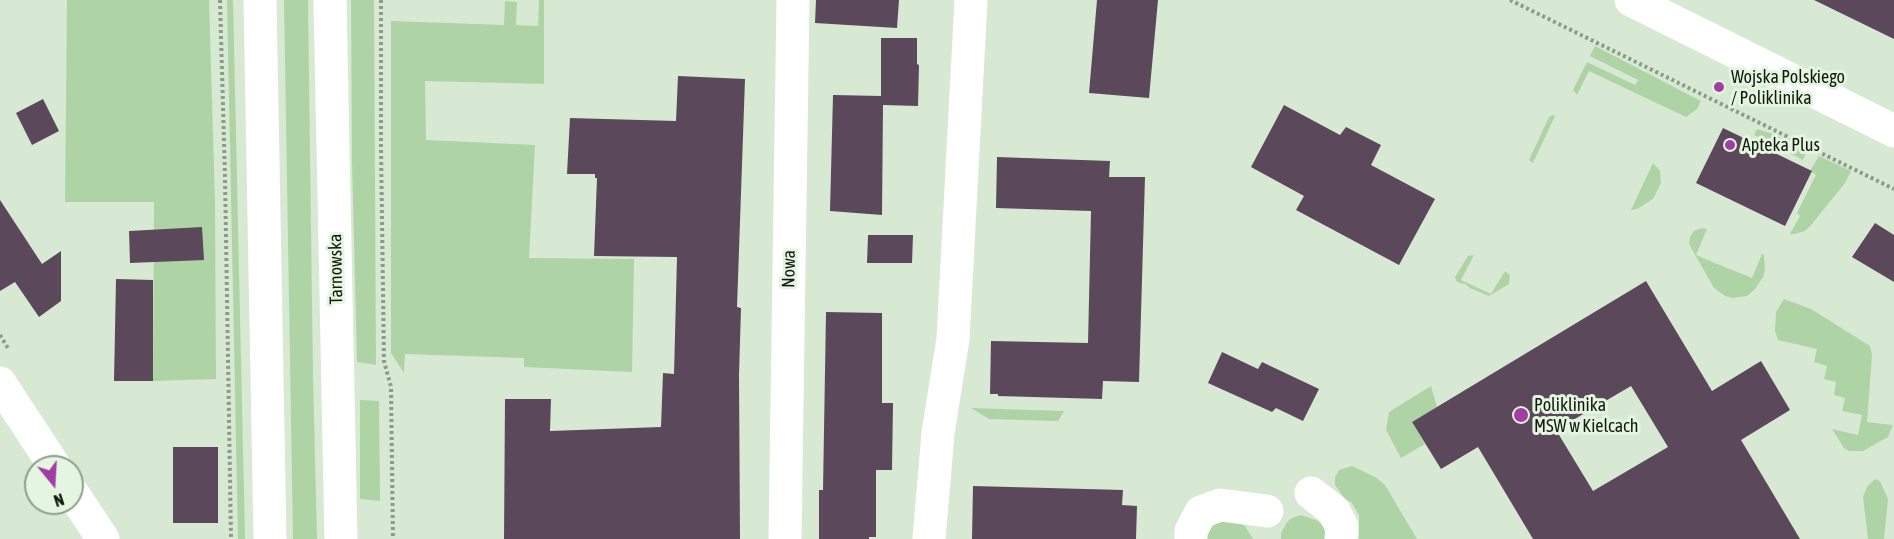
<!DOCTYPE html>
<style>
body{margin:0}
#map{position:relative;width:1894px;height:539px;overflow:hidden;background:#d7e9d2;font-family:"Asap Condensed",sans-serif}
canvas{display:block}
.north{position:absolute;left:24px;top:455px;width:60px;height:60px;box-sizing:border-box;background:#e4f6df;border:2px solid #909e8d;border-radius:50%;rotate:162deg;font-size:16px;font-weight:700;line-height:24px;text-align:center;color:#131911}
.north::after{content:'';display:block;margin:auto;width:21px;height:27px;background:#a03ea5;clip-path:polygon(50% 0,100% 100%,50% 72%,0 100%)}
</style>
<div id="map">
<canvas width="1894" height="539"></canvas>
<div class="north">N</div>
</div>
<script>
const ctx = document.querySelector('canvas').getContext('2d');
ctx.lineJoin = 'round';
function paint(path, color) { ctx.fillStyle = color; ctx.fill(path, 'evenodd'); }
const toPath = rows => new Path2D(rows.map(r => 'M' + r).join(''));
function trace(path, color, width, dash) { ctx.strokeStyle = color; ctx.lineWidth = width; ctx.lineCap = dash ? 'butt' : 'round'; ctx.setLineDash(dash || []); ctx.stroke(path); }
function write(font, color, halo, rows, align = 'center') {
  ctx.font = font + ' "Asap Condensed",sans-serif'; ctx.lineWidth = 6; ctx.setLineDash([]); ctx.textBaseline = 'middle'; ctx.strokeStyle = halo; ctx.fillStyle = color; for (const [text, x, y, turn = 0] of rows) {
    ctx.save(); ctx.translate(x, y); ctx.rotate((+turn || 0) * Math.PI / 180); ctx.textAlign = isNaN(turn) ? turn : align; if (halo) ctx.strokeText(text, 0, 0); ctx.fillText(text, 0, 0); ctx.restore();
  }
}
const green = toPath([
 [67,0,209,0,215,202,216,379,153,381,154,202,65,202],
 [227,0,233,0,245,539,238,539],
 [284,0,308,0,313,376,317,539,293,539],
 [351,0,374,0,376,365,357,362,352,162],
 [539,0,544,0,544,84,425,81,426,140,535,145,529,258,634,259,632,372,524,367,524,358,405,354,404,373,391,353,391,21,504,25,505,1,517,2,516,25,538,26],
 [1595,46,1701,101,1697,109,1686,117,1589,71,1577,95,1573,90,1587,62,1635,85,1638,80,1590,56],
 [1553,115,1555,116,1533,163,1529,160,1549,117],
 [1757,129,1773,134,1807,150,1803,160,1754,135],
 [1819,156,1851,171,1845,183,1812,224,1805,231,1794,234,1790,234,1800,216,1797,213,1816,175,1810,171],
 [1653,163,1660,171,1661,183,1653,199,1637,209,1631,210],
 [1702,228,1707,229,1696,255,1715,263,1752,278,1762,254,1764,255,1765,271,1763,277,1755,289,1747,296,1733,298,1725,296,1714,288,1689,244,1690,237,1694,231],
 [1474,255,1461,280,1491,294,1505,271,1510,275,1509,284,1489,296,1470,288,1464,283,1463,284,1457,282,1455,277,1468,256],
 [1784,299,1811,309,1870,346,1872,355,1867,422,1893,425,1888,437,1863,451,1849,451,1844,448,1832,429,1858,435,1862,415,1842,411,1845,398,1834,395,1836,382,1824,379,1827,366,1814,362,1817,349,1778,340,1775,331,1776,312],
 [1431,386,1437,407,1412,422,1425,444,1401,458,1386,430,1389,412],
 [360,400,379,401,380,501,360,499],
 [971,408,1064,411,1058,421,989,419],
 [1352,466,1375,477,1385,485,1417,539,1359,539,1359,515,1352,503,1345,499,1335,485,1335,477,1339,470],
 [1875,479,1880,481,1888,499,1884,539,1868,539,1863,497,1867,487],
 [1301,515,1318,521,1323,527,1329,539,1281,539,1281,533,1287,522,1292,518],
 [1219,521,1239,523,1245,526,1253,539,1205,539,1209,529]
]);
const building = toPath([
 [816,0,899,0,897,28,815,23],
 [1097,0,1158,0,1149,98,1089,93],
 [1814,0,1894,0,1894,39],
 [881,38,917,38,917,64,919,65,918,106,883,105,882,215,830,211,833,95,881,96],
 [678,76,745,79,737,307,741,308,739,375,740,539,504,539,505,399,551,399,550,431,661,427,663,373,674,374,677,257,594,256,597,178,595,178,595,174,567,174,570,118,676,121],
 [43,99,59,131,32,145,16,113],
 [1284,105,1340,135,1346,127,1381,145,1371,165,1435,199,1399,265,1296,210,1304,196,1251,167],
 [1723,128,1812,171,1785,226,1696,183],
 [997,157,1110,161,1109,177,1145,177,1139,382,1103,381,1102,399,998,396,998,394,990,394,991,341,1088,343,1091,211,996,208],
 [0,200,42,264,61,251,61,301,39,317,15,282,0,291],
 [1875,223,1894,235,1894,282,1852,257],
 [202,227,204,260,130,263,129,231],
 [868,235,913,235,912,263,867,263],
 [116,279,153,280,153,381,114,381],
 [1646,281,1712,391,1761,361,1790,410,1741,440,1800,539,1533,539,1478,447,1441,469,1412,422],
 [1631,386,1668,447,1593,491,1556,430],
 [826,312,882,313,882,403,893,403,892,470,876,470,876,537,869,537,869,539,819,539,819,490,823,490],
 [1222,352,1258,369,1262,362,1319,389,1303,421,1276,408,1272,412,1208,383],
 [173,447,218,447,218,523,173,523],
 [973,486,1123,490,1122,505,1137,506,1136,539,972,539]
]);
const path = toPath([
 [220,0,225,177,231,539],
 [381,0,381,147,384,361,391,387,393,539],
 [1510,0,1894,189],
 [0,335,9,350]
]);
const minor = toPath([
 [1631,0,1894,131],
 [0,383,55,467],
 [72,492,103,539],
 [1311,493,1334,511,1342,527,1341,539],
 [785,539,793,0],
 [929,539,938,433,953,339,971,0],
 [1191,539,1191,531,1201,512,1220,505,1267,511]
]);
const major = toPath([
 [260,0,270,539],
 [330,0,341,539]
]);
const markers = [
 [1719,87,6,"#a03ea5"],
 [1730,145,6,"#a03ea5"],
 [1521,415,8,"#a03ea5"]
];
const poiNames = [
 ["Wojska Polskiego",1731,77],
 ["/ Poliklinika",1731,98],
 ["Apteka Plus",1742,145],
 ["Poliklinika",1534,405],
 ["MSW w Kielcach",1534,426]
];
const streetNames = [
 ["Tarnowska",336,269,-91],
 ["Nowa",789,269,-89]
];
paint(green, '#aed4a5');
paint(building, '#5b495b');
trace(path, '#8d9b89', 4, [3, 3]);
trace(minor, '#fff', 33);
trace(major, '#fff', 33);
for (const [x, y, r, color] of markers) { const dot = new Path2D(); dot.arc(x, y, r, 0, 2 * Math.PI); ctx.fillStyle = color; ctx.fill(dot); trace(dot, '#e4f6df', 2); }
write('18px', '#131911', '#e4f6df', poiNames, 'left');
write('18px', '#131911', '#e4f6df', streetNames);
</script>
